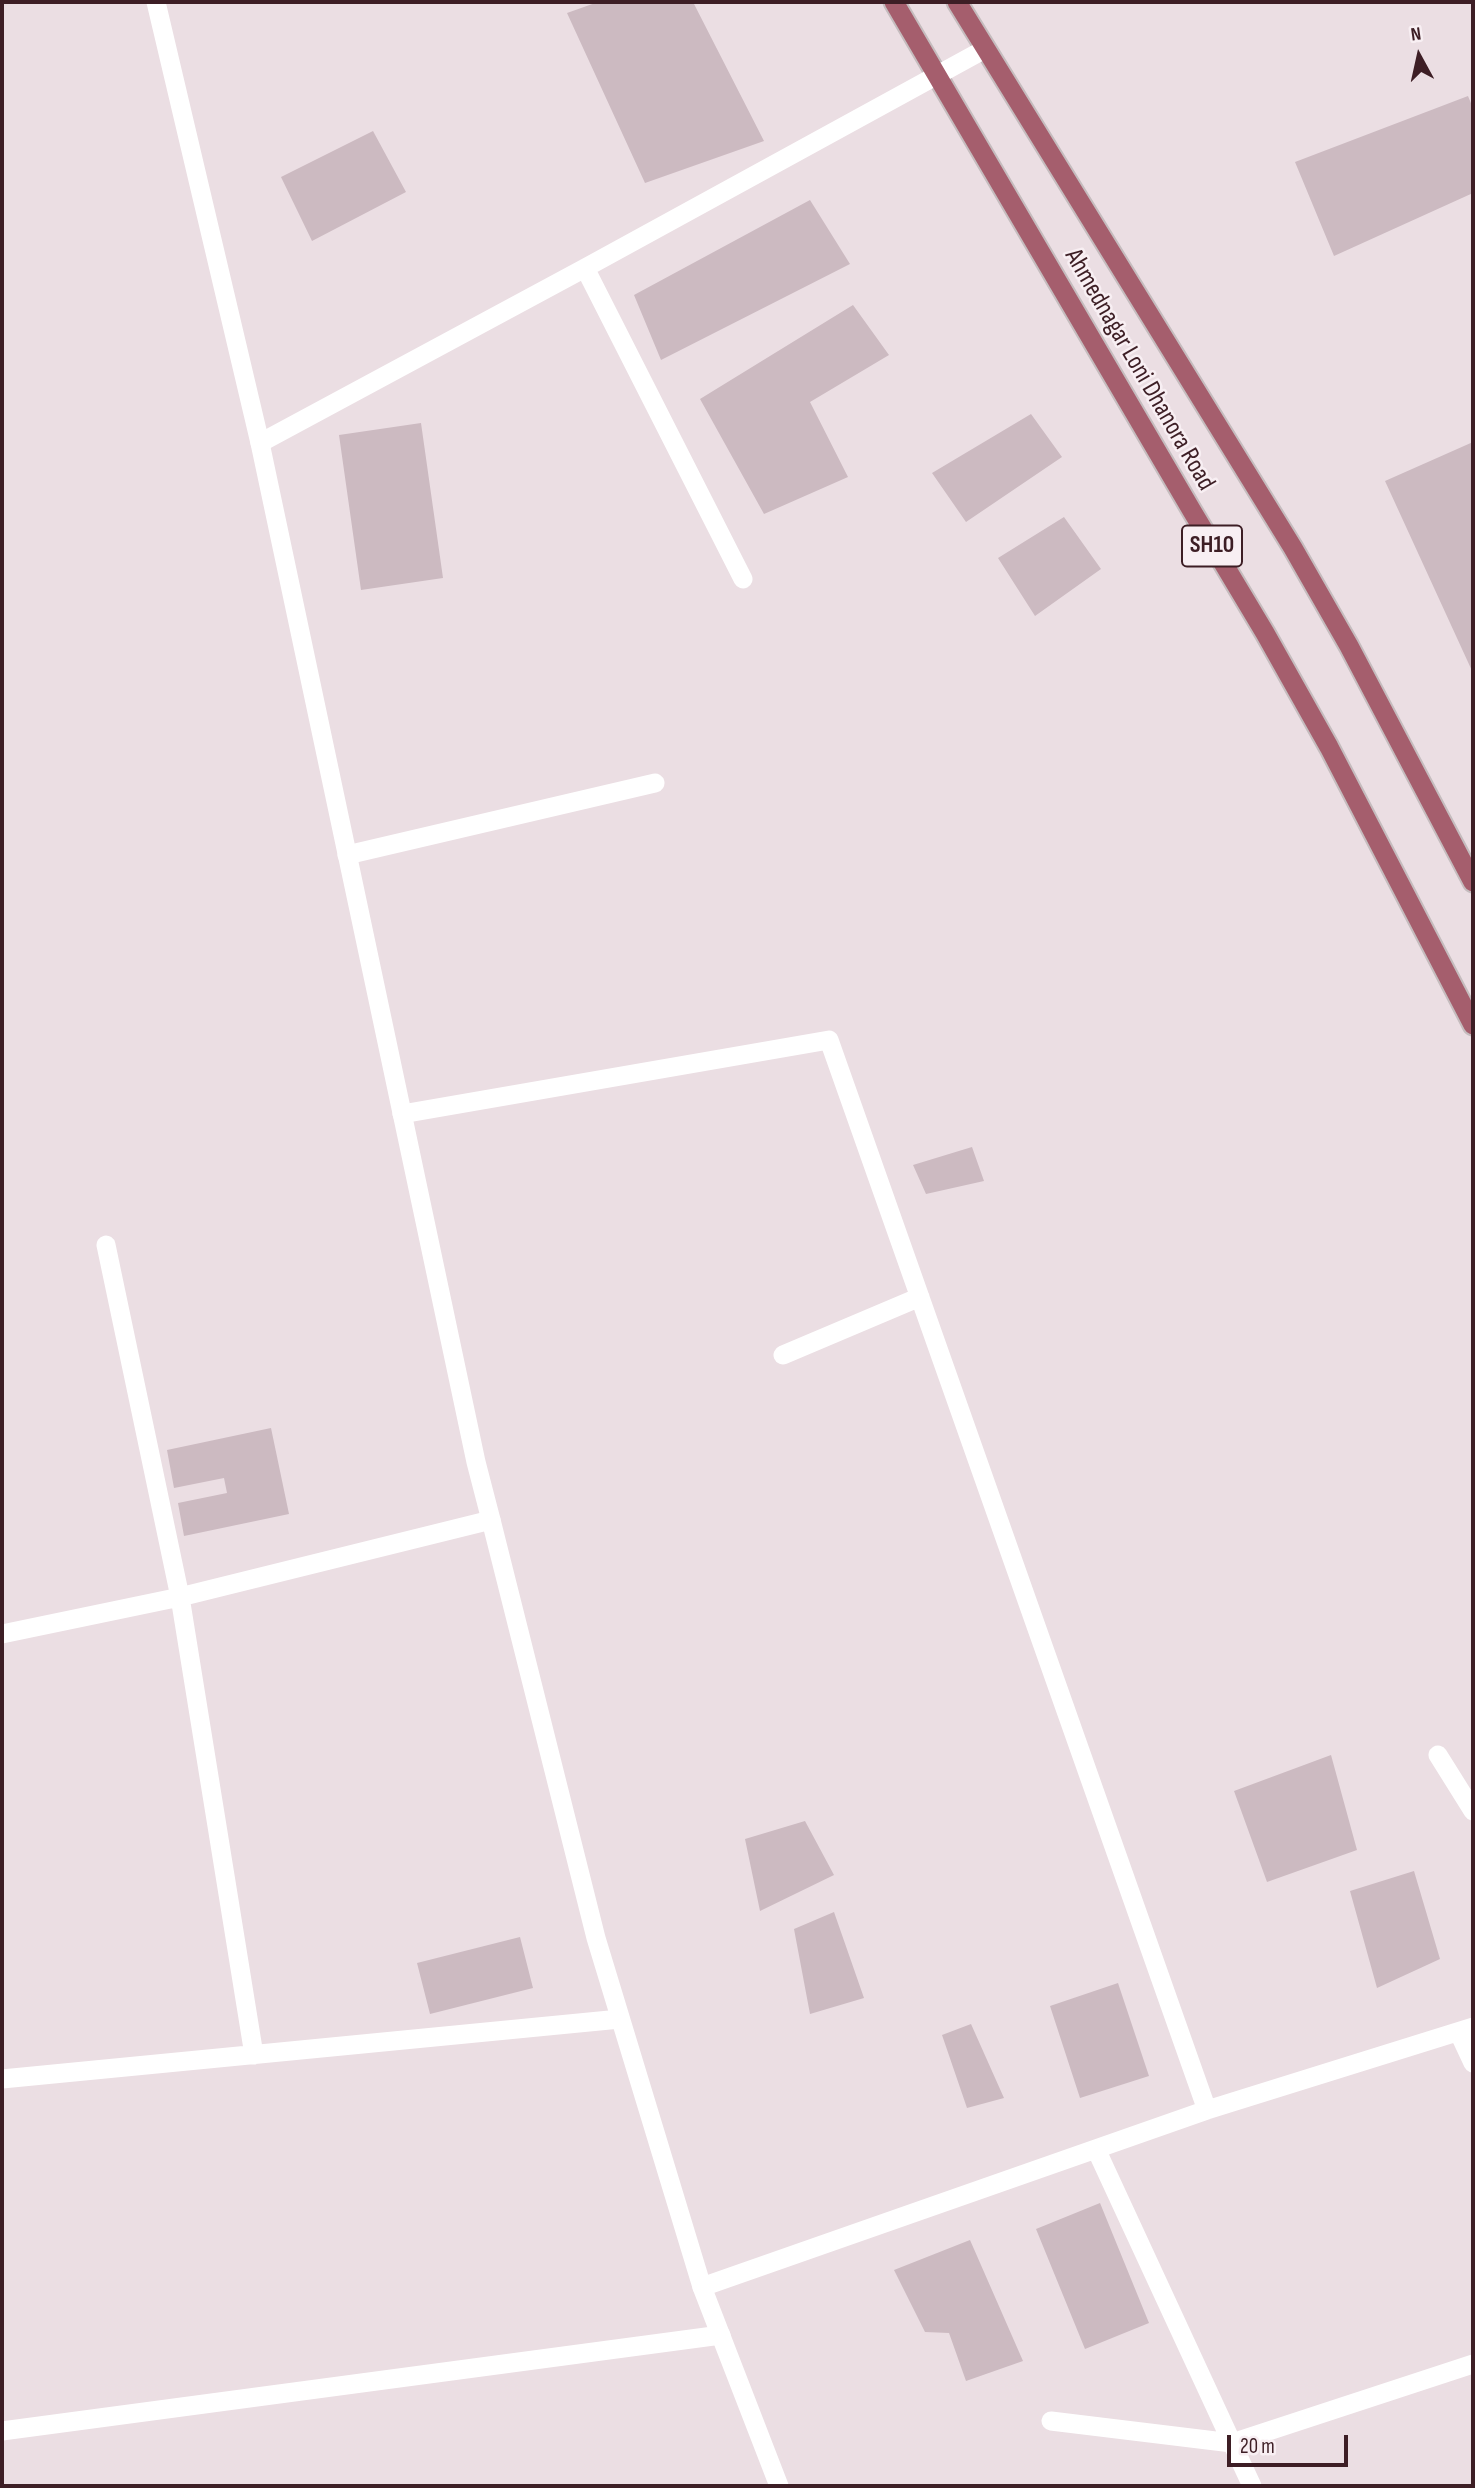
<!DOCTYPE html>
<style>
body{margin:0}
#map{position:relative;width:1475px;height:2488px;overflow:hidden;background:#ebdee3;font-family:"Sofia Sans Condensed",sans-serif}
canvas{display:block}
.frame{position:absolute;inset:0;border:4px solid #3d1e25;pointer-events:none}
.north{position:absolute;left:1384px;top:21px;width:70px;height:70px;-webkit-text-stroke:5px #f8eff3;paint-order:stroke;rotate:352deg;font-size:19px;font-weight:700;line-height:28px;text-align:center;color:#3d1e25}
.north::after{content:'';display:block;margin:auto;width:24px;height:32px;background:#3d1e25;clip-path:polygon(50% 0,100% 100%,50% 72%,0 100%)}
.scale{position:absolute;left:1227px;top:2435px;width:121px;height:32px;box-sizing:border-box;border:4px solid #3d1e25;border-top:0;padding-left:9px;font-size:21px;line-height:24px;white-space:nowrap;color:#3d1e25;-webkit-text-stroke:5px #f8eff3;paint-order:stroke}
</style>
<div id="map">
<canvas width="1475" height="2488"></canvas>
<div class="frame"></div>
<div class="north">N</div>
<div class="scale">20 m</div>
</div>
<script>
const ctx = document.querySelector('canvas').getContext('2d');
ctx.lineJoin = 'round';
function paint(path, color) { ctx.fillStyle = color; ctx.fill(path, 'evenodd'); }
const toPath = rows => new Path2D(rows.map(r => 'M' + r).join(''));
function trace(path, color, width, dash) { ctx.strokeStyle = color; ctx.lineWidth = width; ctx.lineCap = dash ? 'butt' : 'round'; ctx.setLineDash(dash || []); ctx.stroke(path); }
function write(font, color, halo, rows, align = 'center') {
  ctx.font = font + ' "Sofia Sans Condensed",sans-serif'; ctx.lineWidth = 5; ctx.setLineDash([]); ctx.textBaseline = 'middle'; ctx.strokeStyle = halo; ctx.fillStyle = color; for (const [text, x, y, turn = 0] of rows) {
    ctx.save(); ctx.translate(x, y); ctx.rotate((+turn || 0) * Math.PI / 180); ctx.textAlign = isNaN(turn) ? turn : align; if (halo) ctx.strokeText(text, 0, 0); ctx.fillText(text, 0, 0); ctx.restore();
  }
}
const building = toPath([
 [598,2,693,2,764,141,645,183,567,13],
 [1468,96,1473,108,1473,193,1334,256,1295,162],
 [373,131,406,192,312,241,281,177],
 [810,200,850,264,661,360,634,295],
 [853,305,889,355,810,402,848,477,764,514,700,399],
 [1031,414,1062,457,966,522,932,473],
 [421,423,443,578,361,590,339,435],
 [1473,442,1473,673,1385,481],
 [1064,517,1101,569,1035,616,998,558],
 [972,1147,984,1181,926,1194,913,1165],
 [271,1428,289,1514,184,1536,178,1503,227,1493,224,1478,174,1488,167,1450],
 [1331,1755,1357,1850,1267,1882,1234,1791],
 [805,1821,834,1875,760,1911,745,1839],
 [1414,1871,1440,1959,1377,1988,1350,1891],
 [834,1912,864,1998,810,2014,794,1929],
 [520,1937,533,1988,430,2014,417,1963],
 [1118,1983,1149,2076,1080,2098,1050,2006],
 [971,2024,1004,2098,967,2108,942,2035],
 [1100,2203,1149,2323,1085,2349,1036,2229],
 [970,2240,1023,2361,966,2381,949,2333,925,2332,894,2270]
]);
const minor = toPath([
 [585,268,743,579],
 [260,443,585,268,985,49],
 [347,855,655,783],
 [402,1114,829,1040,1207,2110],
 [106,1245,180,1597,254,2055],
 [783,1355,920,1297],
 [2,1634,180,1597,491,1520],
 [1438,1755,1473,1811],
 [1459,2033,1473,2063],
 [2,2079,620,2019],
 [1096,2149,1232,2443,1473,2364],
 [702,2287,1207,2110,1473,2027],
 [1051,2421,1232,2443,1252,2486],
 [2,2431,721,2335]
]);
const tertiary = toPath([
 [156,2,260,443,476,1462,491,1520,596,1938,702,2287,779,2486]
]);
const primary = toPath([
 [894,2,1192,511,1265,633,1329,747,1473,1025],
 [957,2,1293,548,1349,646,1473,882]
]);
const shields = [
 [1212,546,60]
];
const shieldNames = [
 ["SH10",1212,546]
];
const streetNames = [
 ["Ahmednagar Loni Dhanora Road",1139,370,60]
];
paint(building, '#ccbac1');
trace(primary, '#c5bcbe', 23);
trace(minor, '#fff', 19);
trace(tertiary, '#fff', 19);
trace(primary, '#a55e6d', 19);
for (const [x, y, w] of shields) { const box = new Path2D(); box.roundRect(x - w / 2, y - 20.5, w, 41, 5); ctx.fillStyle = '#f8eff3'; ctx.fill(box); trace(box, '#3d1e25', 2); }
write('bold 24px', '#3d1e25', null, shieldNames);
write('26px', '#3d1e25', '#f8eff3', streetNames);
</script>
